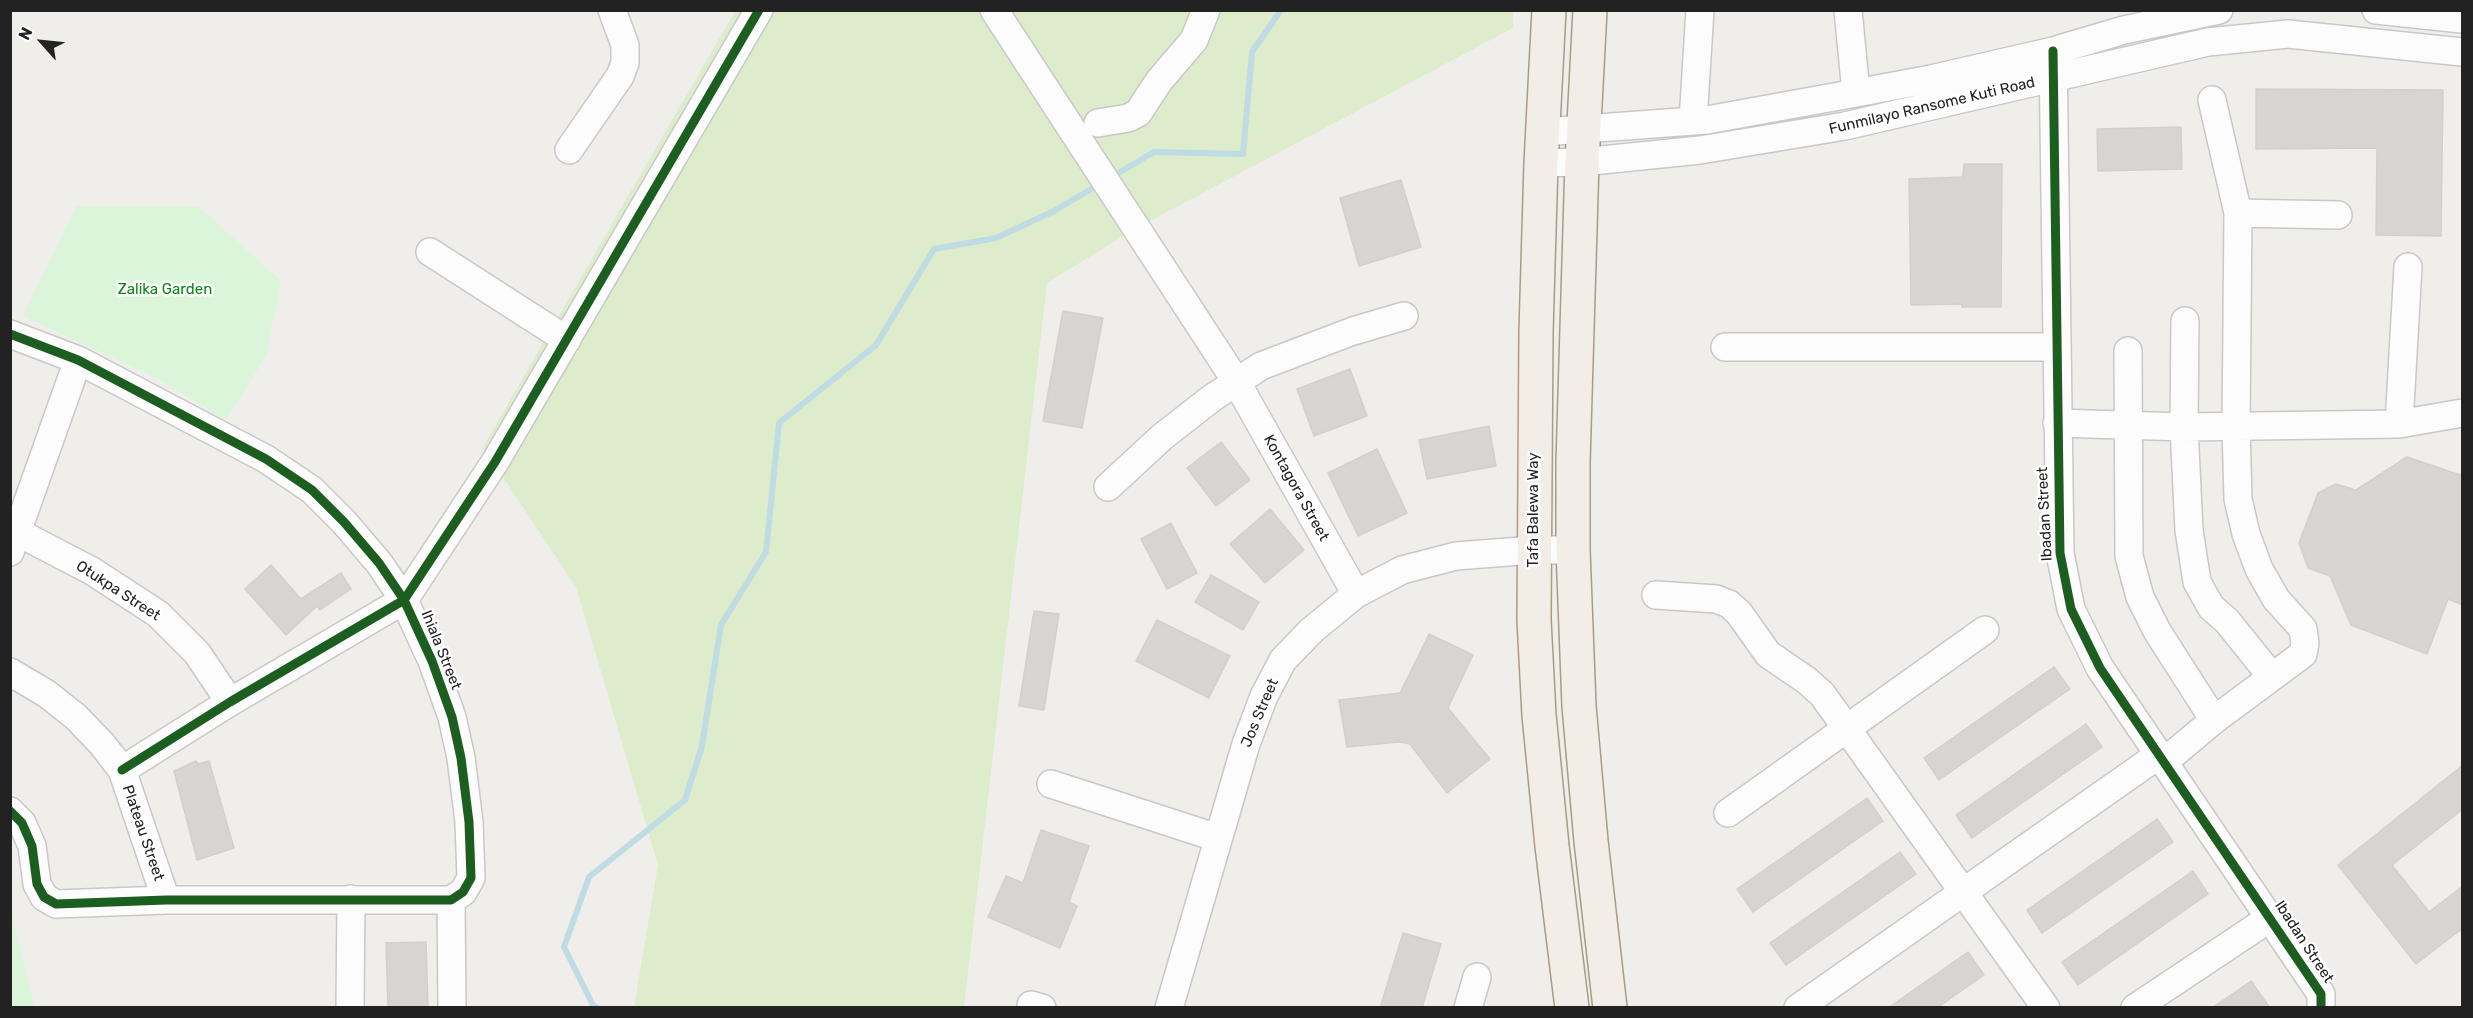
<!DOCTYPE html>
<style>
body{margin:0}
#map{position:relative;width:2473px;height:1018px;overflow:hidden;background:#f0eeeb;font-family:Rubik,sans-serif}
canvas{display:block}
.frame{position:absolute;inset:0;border:12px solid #222;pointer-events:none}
.north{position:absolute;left:12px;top:12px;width:60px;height:60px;-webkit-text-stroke:4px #fff;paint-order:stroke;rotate:297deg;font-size:16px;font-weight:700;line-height:24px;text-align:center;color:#222}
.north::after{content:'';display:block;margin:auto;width:21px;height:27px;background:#222;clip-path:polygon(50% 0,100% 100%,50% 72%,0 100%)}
</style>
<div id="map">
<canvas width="2473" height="1018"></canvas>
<div class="frame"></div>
<div class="north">N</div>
</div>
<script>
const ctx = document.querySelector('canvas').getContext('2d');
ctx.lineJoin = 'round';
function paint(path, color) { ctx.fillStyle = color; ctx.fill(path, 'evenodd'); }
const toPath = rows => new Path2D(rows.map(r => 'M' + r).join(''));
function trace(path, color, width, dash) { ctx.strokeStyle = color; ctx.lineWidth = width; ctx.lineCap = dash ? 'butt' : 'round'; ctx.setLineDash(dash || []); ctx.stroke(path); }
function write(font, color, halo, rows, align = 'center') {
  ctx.font = font + ' Rubik,sans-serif'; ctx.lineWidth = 5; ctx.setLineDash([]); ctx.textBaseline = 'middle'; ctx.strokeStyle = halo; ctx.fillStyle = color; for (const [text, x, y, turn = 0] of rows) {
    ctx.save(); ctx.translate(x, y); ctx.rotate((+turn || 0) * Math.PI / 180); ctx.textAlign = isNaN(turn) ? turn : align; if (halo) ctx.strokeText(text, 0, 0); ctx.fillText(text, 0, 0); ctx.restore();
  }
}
const grass = toPath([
 [735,11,1513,11,1513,28,1135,229,1047,283,964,1007,634,1007,658,865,576,587,483,447]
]);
const park = toPath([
 [76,206,198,206,281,281,266,356,226,420,156,378,23,316],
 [10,910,11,910,35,1007,11,1007]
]);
const stream = toPath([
 [1110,178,1154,152,1243,154,1252,52,1281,10],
 [598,1008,593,1005,564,947,589,877,685,800,702,746,721,625,766,552,779,423,876,345,934,249,996,238,1054,211,1098,185]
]);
const building = toPath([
 [2256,89,2443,90,2441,236,2376,235,2377,148,2256,149,2256,89],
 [2181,127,2182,169,2098,171,2097,129,2181,127],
 [1964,164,2002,164,2001,307,1962,307,1962,304,1911,305,1909,179,1963,177,1964,164],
 [1401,180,1421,247,1359,266,1340,198,1401,180],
 [1063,311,1103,318,1082,428,1043,421,1063,311],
 [1350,369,1367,416,1314,436,1297,389,1350,369],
 [1489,426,1496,466,1427,479,1419,440,1489,426],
 [1221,442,1250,480,1216,506,1187,468,1221,442],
 [1377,449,1407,513,1358,536,1328,473,1377,449],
 [2407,457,2463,476,2463,605,2448,599,2427,654,2351,625,2330,576,2308,568,2299,543,2318,493,2336,484,2356,490,2407,457],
 [1270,509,1304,550,1265,583,1230,544,1270,509],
 [1171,523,1197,573,1167,589,1141,539,1171,523],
 [271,565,301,599,341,573,351,589,320,610,317,606,286,635,245,589,271,565],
 [1211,575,1259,602,1243,630,1195,602,1211,575],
 [1034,611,1059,614,1044,710,1019,706,1034,611],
 [1157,620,1230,656,1209,698,1136,661,1157,620],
 [1429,634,1473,655,1448,708,1490,759,1447,793,1410,744,1399,742,1347,747,1339,700,1400,693,1429,634],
 [2054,667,2070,689,1939,780,1924,758,2054,667],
 [2086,724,2102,747,1972,838,1956,815,2086,724],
 [196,761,198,764,209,761,234,848,197,860,174,771,196,761],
 [2463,765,2463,809,2392,865,2429,912,2463,886,2463,928,2416,964,2338,865,2463,765],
 [1867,798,1883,821,1753,912,1737,889,1867,798],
 [2157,819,2173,842,2042,933,2027,910,2157,819],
 [1041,830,1089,846,1069,902,1077,906,1060,948,988,917,1006,876,1023,883,1041,830],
 [1900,852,1916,874,1786,965,1770,943,1900,852],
 [2193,871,2208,894,2078,985,2062,962,2193,871],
 [1403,933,1441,944,1422,1008,1380,1008,1403,933],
 [426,942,428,1008,388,1008,386,943,426,942],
 [1968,952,1984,975,1937,1008,1888,1008,1968,952],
 [2251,981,2270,1008,2212,1008,2251,981]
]);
const minor = toPath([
 [994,10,1236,381,1356,594],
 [1848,10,1856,93],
 [2376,10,2462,19],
 [2053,51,2060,553,2071,609,2100,668,2321,994,2321,1008],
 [2212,100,2238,213],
 [1693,121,1700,10],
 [1098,123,1128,118,1138,113,1159,81,1194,40,1206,10],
 [1543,132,1707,120,1856,93,1931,79,2053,51,2124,30,2219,10],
 [569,150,620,76,625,63,625,45,612,10],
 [1541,163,1582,162,1700,150,1845,126,2208,42,2288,34,2462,52],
 [430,252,567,340],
 [10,334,78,360,266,459,312,490,344,522,379,563,404,600,432,661,452,717,461,758,469,822,471,878,463,892,451,900,166,900,56,904,44,897,37,884,32,846,22,823,10,811],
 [1725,347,2056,347],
 [2128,351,2129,556,2140,597,2157,631,2214,720],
 [2057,423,2184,427,2185,321],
 [2399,424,2408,267],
 [1108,487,1162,437,1212,398,1261,366,1353,331,1404,316],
 [10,531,19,533,92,571,158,614,197,653,230,702],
 [10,552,78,360],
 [1656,595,1716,599,1729,604,1739,613,1768,654,1806,680,1822,694,2046,1008],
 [10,672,47,694,76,717,102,744,122,770,166,900],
 [2272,677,2303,654,2305,643,2303,629,2276,599,2259,569,2246,534,2238,499,2236,427,2238,213,2338,215],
 [2165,761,2214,720,2272,677,2227,621,2211,607,2197,582,2189,530,2184,427,2399,424,2462,413],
 [122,770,230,702,404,600,495,462,759,10],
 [1051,784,1218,838],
 [1728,813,1985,630],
 [451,900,452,1008],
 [1031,1005,1042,1008],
 [350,1008,351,899],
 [1169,1008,1246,744,1264,696,1283,660,1312,630,1356,594,1402,570,1456,556,1534,550,1573,550],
 [1468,1008,1477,977],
 [1798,1008,2160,754],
 [2135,1008,2270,918]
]);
const major = toPath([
 [1549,10,1541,163,1536,332,1534,620,1539,715,1552,846,1572,1008],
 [1590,10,1582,162,1573,462,1573,550,1579,706,1591,841,1610,1008]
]);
const cycleway = toPath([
 [2053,51,2060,553,2071,609,2100,668,2321,994,2321,1008],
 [10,334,78,360,266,459,312,490,344,522,379,563,404,600,432,661,452,717,461,758,469,822,471,878,463,892,451,900,166,900,56,904,44,897,37,884,32,846,22,823,10,811],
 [122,770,230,702,404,600,495,462,759,10]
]);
const streetNames = [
 ["Funmilayo Ransome Kuti Road",1932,106,-13],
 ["Kontagora Street",1296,488,61],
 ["Tafa Balewa Way",1534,510,-90],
 ["Ibadan Street",2045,514,-93],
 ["Otukpa Street",118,591,33],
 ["Ihiala Street",441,650,68],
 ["Jos Street",1260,713,-67],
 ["Plateau Street",143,833,71],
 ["Ibadan Street",2304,942,57]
];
const parkNames = [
 ["Zalika Garden",165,290]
];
paint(grass, '#ddeccb');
paint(park, '#daf5da');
trace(stream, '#bfdbe3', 6);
paint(building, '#d7d4d2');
trace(building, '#d3d0cc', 1.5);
trace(minor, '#c9c8c7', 30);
trace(major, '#a79c86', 36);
trace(minor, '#fdfcfc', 27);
trace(major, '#f3ede7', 33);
trace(cycleway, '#1b5e20', 9);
write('15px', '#222', '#fff', streetNames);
write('15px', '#0c8416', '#fff', parkNames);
</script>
